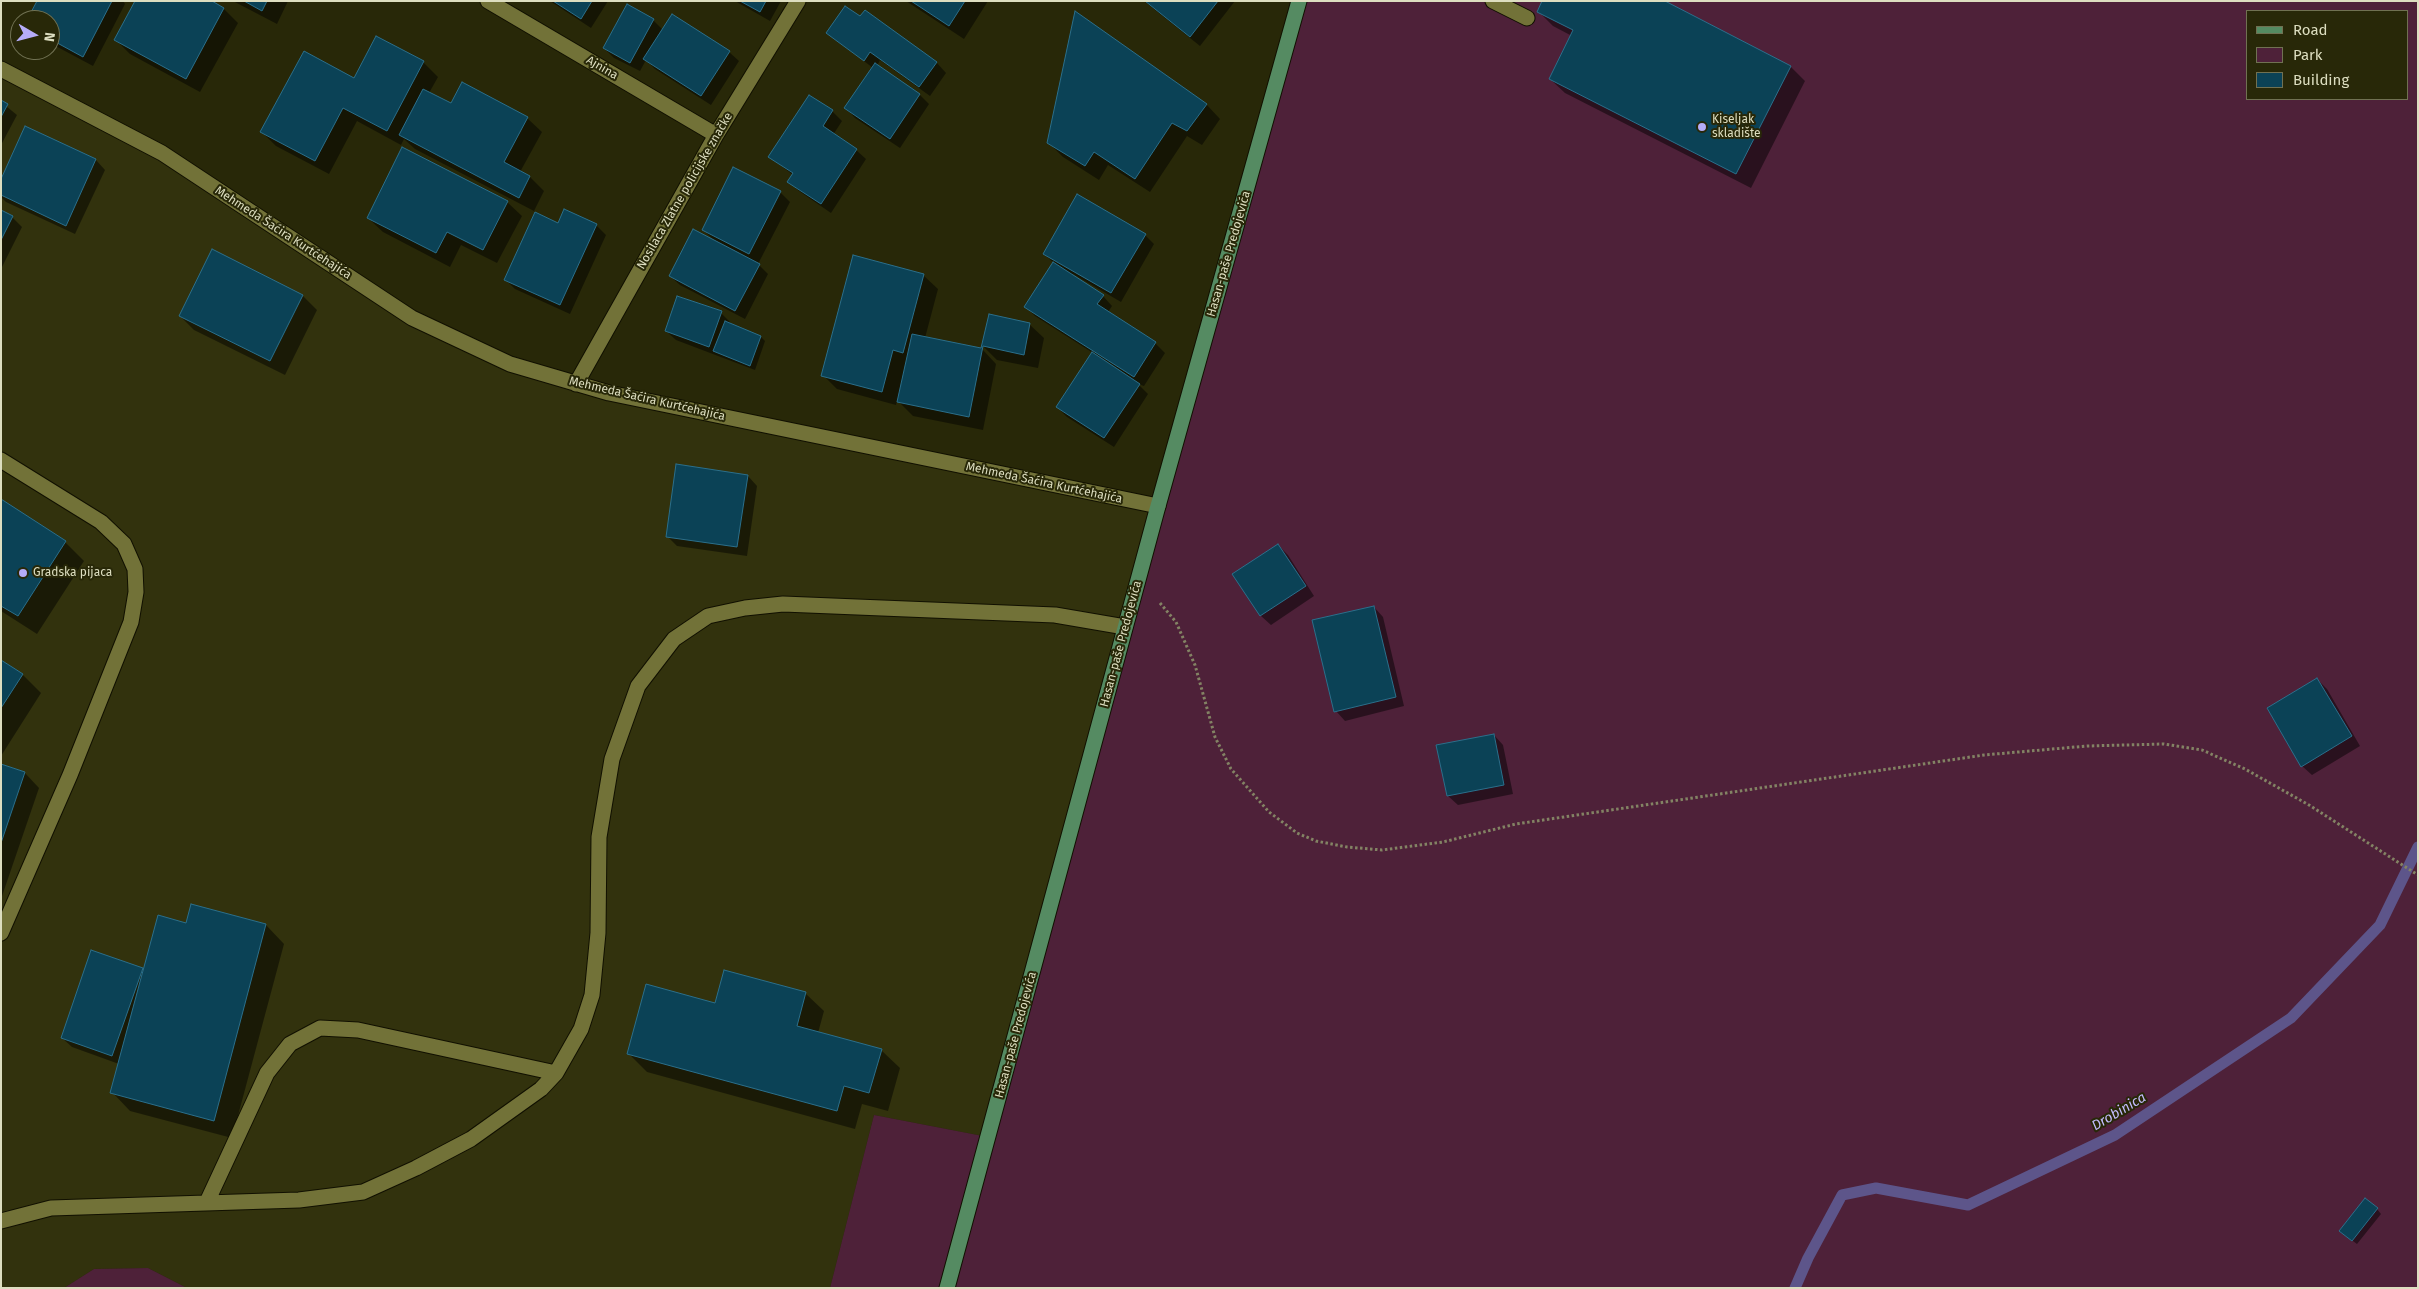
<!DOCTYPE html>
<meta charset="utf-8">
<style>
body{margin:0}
#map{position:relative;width:2419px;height:1289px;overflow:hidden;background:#282808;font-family:"Fira Sans",sans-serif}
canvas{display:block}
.frame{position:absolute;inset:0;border:2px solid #dddec0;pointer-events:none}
.legend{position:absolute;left:2246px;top:10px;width:162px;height:90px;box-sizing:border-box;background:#282808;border:1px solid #707152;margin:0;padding:6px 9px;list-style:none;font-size:15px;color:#dddec0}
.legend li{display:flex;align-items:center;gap:10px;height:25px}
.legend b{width:25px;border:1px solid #707152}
.north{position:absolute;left:10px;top:10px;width:50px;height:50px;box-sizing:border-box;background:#282808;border:1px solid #707152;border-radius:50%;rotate:98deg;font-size:14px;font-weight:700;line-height:20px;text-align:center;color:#dddec0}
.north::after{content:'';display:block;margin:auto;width:18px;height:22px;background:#b5acf8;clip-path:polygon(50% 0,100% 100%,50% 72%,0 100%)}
</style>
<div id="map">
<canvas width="2419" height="1289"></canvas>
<div class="frame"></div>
<ul class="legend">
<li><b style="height:6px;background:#558b62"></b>Road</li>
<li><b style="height:14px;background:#4e2139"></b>Park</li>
<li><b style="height:14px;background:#0b4256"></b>Building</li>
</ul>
<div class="north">N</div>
</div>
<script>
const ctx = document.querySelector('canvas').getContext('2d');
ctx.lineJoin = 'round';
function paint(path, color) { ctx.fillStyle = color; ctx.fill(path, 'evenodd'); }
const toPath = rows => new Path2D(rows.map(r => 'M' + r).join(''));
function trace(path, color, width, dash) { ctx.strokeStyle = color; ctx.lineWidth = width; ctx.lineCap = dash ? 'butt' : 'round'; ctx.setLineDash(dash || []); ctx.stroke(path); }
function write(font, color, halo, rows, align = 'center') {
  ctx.font = font + ' "Fira Sans",sans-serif'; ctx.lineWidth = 4; ctx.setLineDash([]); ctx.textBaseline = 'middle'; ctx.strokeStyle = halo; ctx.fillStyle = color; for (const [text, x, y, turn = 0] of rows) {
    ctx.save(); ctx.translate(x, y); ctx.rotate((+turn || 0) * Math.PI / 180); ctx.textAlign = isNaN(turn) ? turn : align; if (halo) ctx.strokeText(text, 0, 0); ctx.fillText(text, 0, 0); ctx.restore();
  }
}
const built = toPath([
 [1,69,162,153,412,318,576,384,1158,506,988,1137,874,1115,830,1288,187,1288,148,1268,94,1269,64,1288,1,1288]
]);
const green = toPath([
 [1299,1,2418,1,2418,1288,830,1288,874,1115,988,1137],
 [2248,11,2408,11,2408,99,2248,99],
 [148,1268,187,1288,64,1288,94,1269]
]);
const shadow = toPath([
 [39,1,123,1,125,4,93,66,50,43,50,20,29,20],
 [210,1,224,9,238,23,200,92,130,54,116,40],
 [233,1,288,1,277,24],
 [550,1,608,1,591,28],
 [735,1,781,1,770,21],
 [906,1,988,1,964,39],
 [1144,1,1235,1,1200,46],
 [865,12,937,63,946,73,930,96,880,60,877,66,920,95,929,104,900,148,855,118,846,108,873,68,828,33,861,18],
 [1539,12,1791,67,1805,81,1751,188,1565,93,1550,79,1572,36,1553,26],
 [653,20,663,30,729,52,739,61,711,105,655,69,646,60,640,71,614,58,604,48],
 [377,38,423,62,438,77,429,93,451,104,527,118,542,132,520,172,530,177,544,191,534,211,415,149,404,139,401,145,357,121,329,174,276,146,262,132,354,79],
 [810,96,832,111,842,121,833,135,856,150,866,159,831,213,799,191,789,182,793,175,770,157],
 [1,102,17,115,1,145],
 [1206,104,1220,119,1202,145,1187,136,1150,192,1108,165,1099,180,1063,157,1049,143],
 [26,128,96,160,105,170,75,234,6,202,1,197,1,182],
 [734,168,780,192,790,202,758,264,768,274,745,319,680,285,670,276,714,240,703,230],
 [507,202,522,216,497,263,461,245,450,267,383,232,368,218],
 [1,212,12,217,22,227,1,269],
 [558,225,596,225,606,235,570,314,515,289,505,279],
 [1145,235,1154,244,1121,302,1073,274,1072,276,1103,296,1112,306,1108,312,1155,343,1165,353,1144,386,1138,384,1148,394,1114,447,1067,417,1057,407,1093,353,1035,316,1026,307,1054,263,1044,254],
 [923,275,938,289,925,338,982,349,996,364,983,430,913,416,897,400,896,405,837,389,823,375],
 [303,296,317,310,285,375,194,330,180,316],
 [721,313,730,322,730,324,761,337,765,341,755,370,676,340,666,331],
 [1029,324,1044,338,1038,368,997,360,983,346],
 [748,476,757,486,747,556,677,546,667,536],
 [1,501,65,542,84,561,37,634,1,611],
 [1278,545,1288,555,1314,596,1271,625,1261,616,1234,575],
 [1374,607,1383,617,1404,706,1345,721,1336,711],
 [1,661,23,675,41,693,1,756],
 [2317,679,2327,689,2360,746,2312,775,2302,766],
 [1494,735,1503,745,1513,794,1458,805,1448,796],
 [1,765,25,773,39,788,1,899],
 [187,924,266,925,284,944,232,1138,130,1111,112,1092,119,1064,72,1047,62,1038,142,969,144,971],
 [805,993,824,1011,818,1033,881,1050,900,1068,888,1111,862,1104,855,1129,647,1072,629,1054],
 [2377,1209,2381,1214,2357,1244,2345,1235]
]);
const stream = toPath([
 [1795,1288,1808,1258,1842,1195,1876,1188,1968,1205,2115,1135,2291,1018,2380,925,2418,847]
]);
const building = toPath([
 [37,1,112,1,83,57,50,39,50,20,27,20,37,1],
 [135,1,212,1,224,8,186,79,114,40,135,1],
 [244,1,267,1,262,11,244,1],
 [553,1,592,1,581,19,553,1],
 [740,1,766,1,760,12,740,1],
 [911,1,965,1,949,26,911,1],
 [1145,1,1218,1,1190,37,1145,1],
 [1542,1,1665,1,1791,66,1736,174,1549,79,1573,30,1537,12,1542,1],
 [627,4,654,19,630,63,603,48,627,4],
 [845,6,860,16,865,10,937,62,919,87,870,52,864,61,826,33,845,6],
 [1075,11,1207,104,1187,131,1172,123,1135,179,1094,152,1085,166,1047,143,1075,11],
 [672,14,730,51,701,96,643,59,672,14],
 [376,36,424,61,387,131,343,108,315,161,260,132,304,51,354,78,376,36],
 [875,63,920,94,890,139,844,108,875,63],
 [462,82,528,117,504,162,530,176,519,198,399,135,423,89,451,103,462,82],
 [809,95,833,110,823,126,857,149,821,204,787,182,793,173,768,157,809,95],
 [1,100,8,104,1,117,1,100],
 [25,126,96,159,66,226,1,195,1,179,25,126],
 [402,147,508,201,483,250,447,232,436,253,367,218,402,147],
 [733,167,781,191,749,254,702,230,733,167],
 [1077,194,1146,234,1111,293,1043,254,1077,194],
 [564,209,597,224,560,305,504,280,535,212,558,223,564,209],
 [1,210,13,216,1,240,1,210],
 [693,229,760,264,735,311,669,276,693,229],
 [212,249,303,295,270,361,179,316,212,249],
 [853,255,924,274,903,353,893,350,882,392,821,376,853,255],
 [1053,262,1104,295,1097,304,1156,342,1134,377,1024,307,1053,262],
 [677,296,722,311,709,347,665,331,677,296],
 [989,314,1030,323,1024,355,983,346,969,417,897,402,912,334,981,348,989,314],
 [725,321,761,336,750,366,713,351,725,321],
 [1092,352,1140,384,1104,438,1056,407,1092,352],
 [676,464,748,475,737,547,666,537,676,464],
 [1,499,66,541,18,616,1,606,1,499],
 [1278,544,1306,586,1260,616,1232,574,1278,544],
 [1374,606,1396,697,1334,712,1312,620,1374,606],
 [1,660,23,674,1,708,1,660],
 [2317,678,2352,736,2301,767,2267,708,2317,678],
 [1494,734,1504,785,1447,796,1436,745,1494,734],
 [1,764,25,772,1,843,1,764],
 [191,904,266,924,214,1121,110,1093,158,915,186,923,191,904],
 [91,950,143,968,112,1056,61,1038,91,950],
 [724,970,806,992,797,1026,882,1049,869,1093,844,1086,837,1111,627,1054,646,984,715,1003,724,970],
 [2365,1198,2378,1208,2352,1241,2339,1231,2365,1198]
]);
const path = toPath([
 [1160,603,1176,622,1195,665,1215,737,1231,769,1269,812,1297,833,1316,841,1347,847,1382,850,1443,842,1516,824,1984,755,2087,746,2164,744,2202,750,2245,769,2309,805,2418,875]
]);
const service = toPath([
 [1493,1,1527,18],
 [1,460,101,522,124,544,135,569,136,592,131,622,70,775,1,933],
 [207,1202,267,1073,290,1044,320,1028,358,1030,556,1073],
 [1,1221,51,1208,299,1200,363,1192,416,1168,471,1139,541,1089,556,1073,581,1029,592,995,598,933,599,837,612,759,638,686,674,639,708,616,745,608,783,604,1055,615,1125,627]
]);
const minor = toPath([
 [488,1,716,135],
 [1,69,162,153,412,318,510,364,609,393,1158,506],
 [576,384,716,135,798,1]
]);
const primary = toPath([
 [947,1288,1158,506,1299,1]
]);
const markers = [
 [1702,127,5,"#b5acf8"],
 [23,573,5,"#b5acf8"]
];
const streetNames = [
 ["Ajnina",602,68,30],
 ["Nosilaca Zlatne policijske značke",685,191,-60],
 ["Mehmeda Šaćira Kurtćehajića",283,233,33],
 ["Hasan-paše Predojevića",1229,254,-74],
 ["Mehmeda Šaćira Kurtćehajića",647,399,13],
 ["Mehmeda Šaćira Kurtćehajića",1044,483,12],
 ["Hasan-paše Predojevića",1121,644,-75],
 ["Hasan-paše Predojevića",1016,1035,-75]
];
const poiNames = [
 ["Kiseljak",1712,120],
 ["skladište",1712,134],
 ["Gradska pijaca",33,573]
];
const waterNames = [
 ["Drobinica",2119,1112,-31]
];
paint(built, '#32320d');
paint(green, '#4e2139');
paint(shadow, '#0007');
trace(stream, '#5d558a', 11);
paint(building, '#0b4256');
trace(building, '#2b6f8b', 1);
trace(service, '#111000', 17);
trace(minor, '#111000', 17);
trace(primary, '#111000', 17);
trace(path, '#838364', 3, [2.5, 2.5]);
trace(service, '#727238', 15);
trace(minor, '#727238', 15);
trace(primary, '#558b62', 15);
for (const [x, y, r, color] of markers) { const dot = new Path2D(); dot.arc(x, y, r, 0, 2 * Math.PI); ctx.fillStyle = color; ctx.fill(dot); trace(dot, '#282808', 2); }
write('12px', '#dddec0', '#282808', streetNames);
write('12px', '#dddec0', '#282808', poiNames, 'left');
write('italic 14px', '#c4bdff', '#282808', waterNames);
</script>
